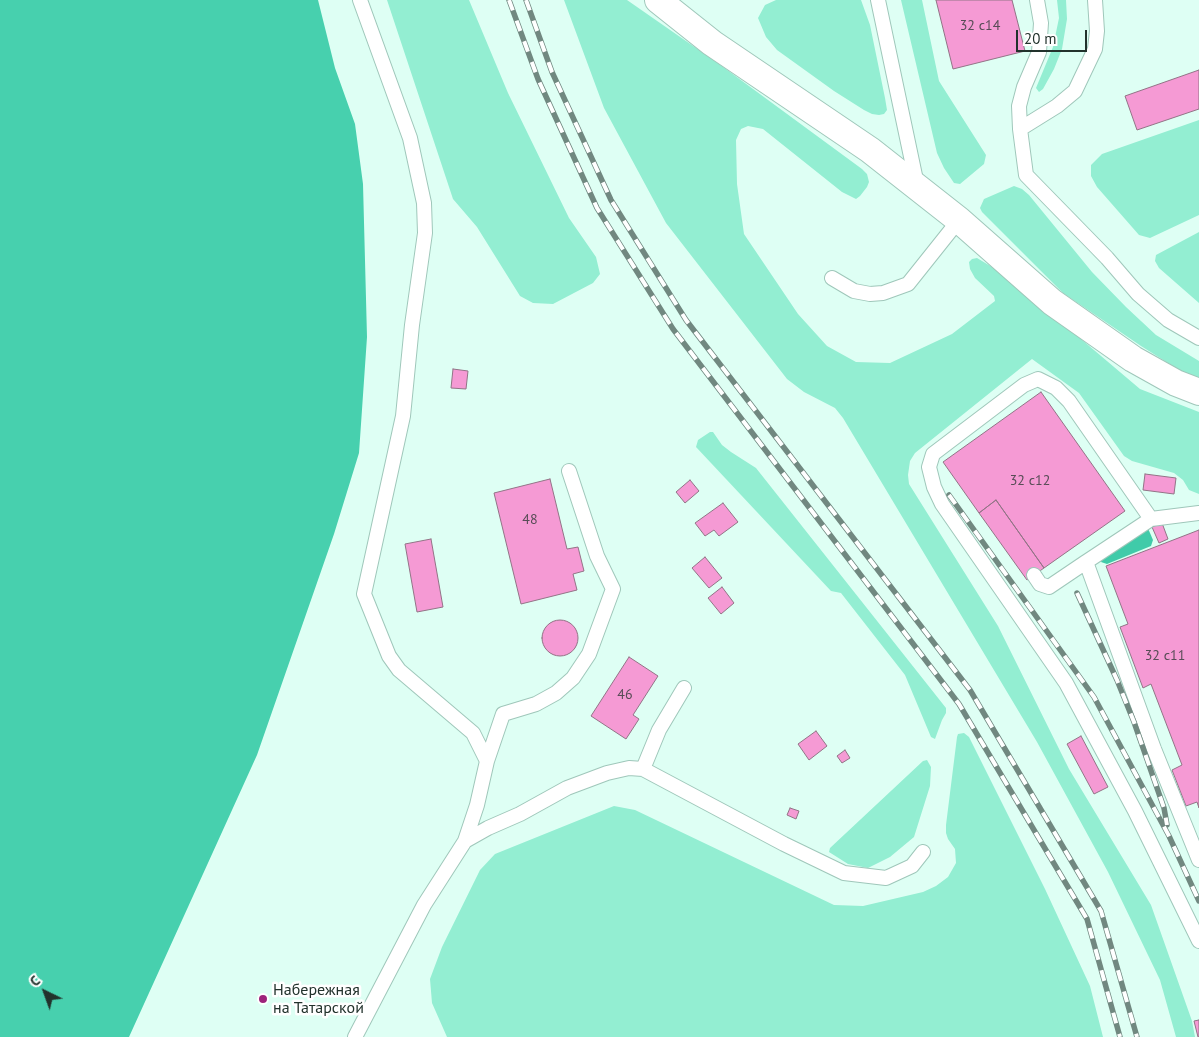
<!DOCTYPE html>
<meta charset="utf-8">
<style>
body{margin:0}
#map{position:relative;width:1199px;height:1037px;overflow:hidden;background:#defff4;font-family:"PT Sans",sans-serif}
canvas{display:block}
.north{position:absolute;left:20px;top:967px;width:50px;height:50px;-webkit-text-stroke:4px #fff;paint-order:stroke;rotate:318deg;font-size:14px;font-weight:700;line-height:20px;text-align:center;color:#22322c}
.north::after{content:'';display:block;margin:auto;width:18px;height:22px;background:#22322c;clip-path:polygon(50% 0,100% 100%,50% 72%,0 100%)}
.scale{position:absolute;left:1016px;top:30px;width:71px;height:22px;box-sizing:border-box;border:2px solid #22322c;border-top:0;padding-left:6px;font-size:15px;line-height:18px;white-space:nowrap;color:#22322c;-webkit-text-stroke:4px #fff;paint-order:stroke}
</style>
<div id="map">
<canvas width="1199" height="1037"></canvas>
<div class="north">С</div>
<div class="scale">20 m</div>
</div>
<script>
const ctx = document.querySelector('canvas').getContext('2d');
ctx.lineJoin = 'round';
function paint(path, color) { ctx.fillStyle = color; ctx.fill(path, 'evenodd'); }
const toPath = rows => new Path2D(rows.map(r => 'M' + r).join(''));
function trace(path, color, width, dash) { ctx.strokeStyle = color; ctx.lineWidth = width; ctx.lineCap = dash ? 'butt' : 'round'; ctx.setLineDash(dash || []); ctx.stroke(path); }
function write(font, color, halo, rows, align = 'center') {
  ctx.font = font + ' "PT Sans",sans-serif'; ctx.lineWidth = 5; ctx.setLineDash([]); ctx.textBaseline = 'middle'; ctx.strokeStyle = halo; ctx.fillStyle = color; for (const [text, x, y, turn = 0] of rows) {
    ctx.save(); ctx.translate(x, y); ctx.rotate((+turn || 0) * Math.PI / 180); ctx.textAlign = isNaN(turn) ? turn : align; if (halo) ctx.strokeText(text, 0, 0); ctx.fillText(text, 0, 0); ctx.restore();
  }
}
const green = toPath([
 [387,0,469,0,508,93,569,218,596,257,600,274,593,283,553,304,533,303,520,296,477,227,453,199],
 [564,0,627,0,719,64,862,169,867,174,869,182,867,187,860,196,856,199,842,192,763,129,748,126,741,129,736,140,737,184,744,234,798,314,827,346,856,362,890,363,952,334,995,301,994,296,975,278,970,269,969,262,972,259,977,258,992,267,1029,295,1140,389,1199,412,1199,494,1189,490,1183,480,1174,473,1132,461,1124,456,1079,393,1032,359,915,453,910,461,908,475,909,484,998,626,1069,769,1151,905,1192,1021,1195,1037,1176,1037,1160,980,1108,872,1037,742,843,418,835,408,804,392,787,379,666,223,604,108],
 [776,0,861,0,870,25,885,98,887,110,884,114,879,115,872,114,864,110,834,91,777,50,766,37,758,18,765,5],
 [901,0,922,0,939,81,986,155,984,164,960,184,954,183,944,168,937,153],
 [1057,0,1066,0,1067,19,1062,49,1054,69,1043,89,1039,92,1036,88,1053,47,1059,18],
 [1199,120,1199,215,1150,238,1139,235,1097,187,1091,176,1091,165,1102,154],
 [1014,186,1022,189,1029,195,1092,272,1126,307,1156,335,1199,361,1199,379,1184,373,1141,346,1063,293,982,212,980,208,984,199],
 [1199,232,1199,303,1159,268,1155,261,1156,255],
 [710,432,713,432,722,445,731,452,756,468,946,708,946,713,942,720,935,739,931,737,905,675,841,593,831,591,696,447,698,440],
 [964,733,969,737,1045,889,1090,986,1103,1037,447,1037,432,1003,430,979,442,947,480,870,495,854,614,806,635,810,834,905,863,906,923,892,936,886,948,877,956,863,955,849,948,839,946,833,946,825,957,737,958,734],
 [927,760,931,767,930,786,914,837,890,857,868,868,848,864,829,852,830,848,923,761]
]);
const forest = toPath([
 [1147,526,1153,540,1151,546,1107,564,1101,562,1102,559]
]);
const water = toPath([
 [0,0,318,0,335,68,355,124,363,184,367,337,359,453,334,534,257,755,129,1037,0,1037]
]);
const building = toPath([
 [936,0,1012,0,1025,51,953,69,936,0],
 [1199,70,1199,109,1137,130,1125,96,1199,70],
 [453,369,468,371,466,389,451,388,453,369],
 [1041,392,1125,511,1044,568,996,500,979,513,943,462,1041,392],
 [1145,474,1176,478,1174,494,1143,490,1145,474],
 [550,479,567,549,578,547,584,571,573,574,577,590,521,604,494,493,550,479],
 [690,480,699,491,685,503,676,492,690,480],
 [996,500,1044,568,1027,580,979,513,996,500],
 [723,503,738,522,719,536,714,530,705,536,695,523,723,503],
 [1162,523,1168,539,1159,543,1152,527,1162,523],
 [1199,530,1199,808,1197,802,1186,806,1172,770,1182,765,1151,684,1143,688,1120,627,1128,624,1106,566,1199,530],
 [431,539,443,607,417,612,405,544,431,539],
 [705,557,722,578,709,588,692,568,705,557],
 [722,587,734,603,721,614,708,598,722,587],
 '542 638a18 18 0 1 1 36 0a18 18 0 1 1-36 0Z',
 [629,657,658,676,633,715,639,719,626,739,591,716,629,657],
 [816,731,827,746,809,760,798,744,816,731],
 [1081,736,1108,787,1094,794,1067,744,1081,736],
 [845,750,850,758,842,763,837,756,845,750],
 [790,808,799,811,796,819,787,815,790,808],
 [1199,1020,1199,1037,1198,1037,1194,1021,1199,1020]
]);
const lane = toPath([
 [360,0,410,138,424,203,425,233,412,325,403,416,364,594,389,656,399,670,473,733,487,761],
 [878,0,917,185],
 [1037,0,1041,23,1039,52,1024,87,1019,106,1020,129,1026,175,1107,258,1138,294,1168,320,1199,338],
 [1020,129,1057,106,1075,91,1095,49,1097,31,1095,0],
 [832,278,854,291,870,294,883,293,908,284,959,220],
 [1199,513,1151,519,1069,401,1056,388,1038,379,1024,385,933,454,929,467,934,487,942,504,1066,683,1135,811,1199,941],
 [1151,519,1086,562,1154,749,1199,860],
 [1034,575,1040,584,1049,587,1086,562],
 [643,769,659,730,684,688],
 [465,841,488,828,520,814,567,788,607,773,629,768,643,769,784,844,844,873,886,878,912,866,923,852],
 [355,1037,424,905,465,841,477,805,487,761,503,714,536,704,556,693,573,678,589,654,613,589,597,556,569,471]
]);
const street = toPath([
 [658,0,712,43,870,150,959,220,1052,302,1133,359,1176,383,1199,392]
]);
const rail = toPath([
 [509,0,538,79,597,208,673,329,959,704,1087,919,1120,1037],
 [526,0,552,72,611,200,686,320,970,690,1101,911,1137,1037],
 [949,495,1094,697,1169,836,1199,901],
 [1077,593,1117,680,1134,722,1164,808,1167,825]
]);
const markers = [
 [263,999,5,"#9d237b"]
];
const numberNames = [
 ["32 с14",980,26],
 ["32 с12",1030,481],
 ["48",530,520],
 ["32 с11",1165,656],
 ["46",625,695]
];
const poiNames = [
 ["Набережная",273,990],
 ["на Татарской",273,1008]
];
paint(green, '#93eed2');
paint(forest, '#40cba9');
paint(water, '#47d0ae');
paint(building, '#f59ad4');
trace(building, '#927486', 1);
trace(lane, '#9fc7ba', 16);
trace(street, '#9fc7ba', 28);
trace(lane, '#fff', 14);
trace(street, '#fff', 26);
trace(rail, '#718880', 5.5);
trace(rail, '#fff', 4, [11]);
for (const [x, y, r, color] of markers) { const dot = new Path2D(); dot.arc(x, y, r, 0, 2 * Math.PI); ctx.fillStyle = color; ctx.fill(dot); trace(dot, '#fff', 2); }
write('14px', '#574c56', null, numberNames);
write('16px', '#22322c', '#fff', poiNames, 'left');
</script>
